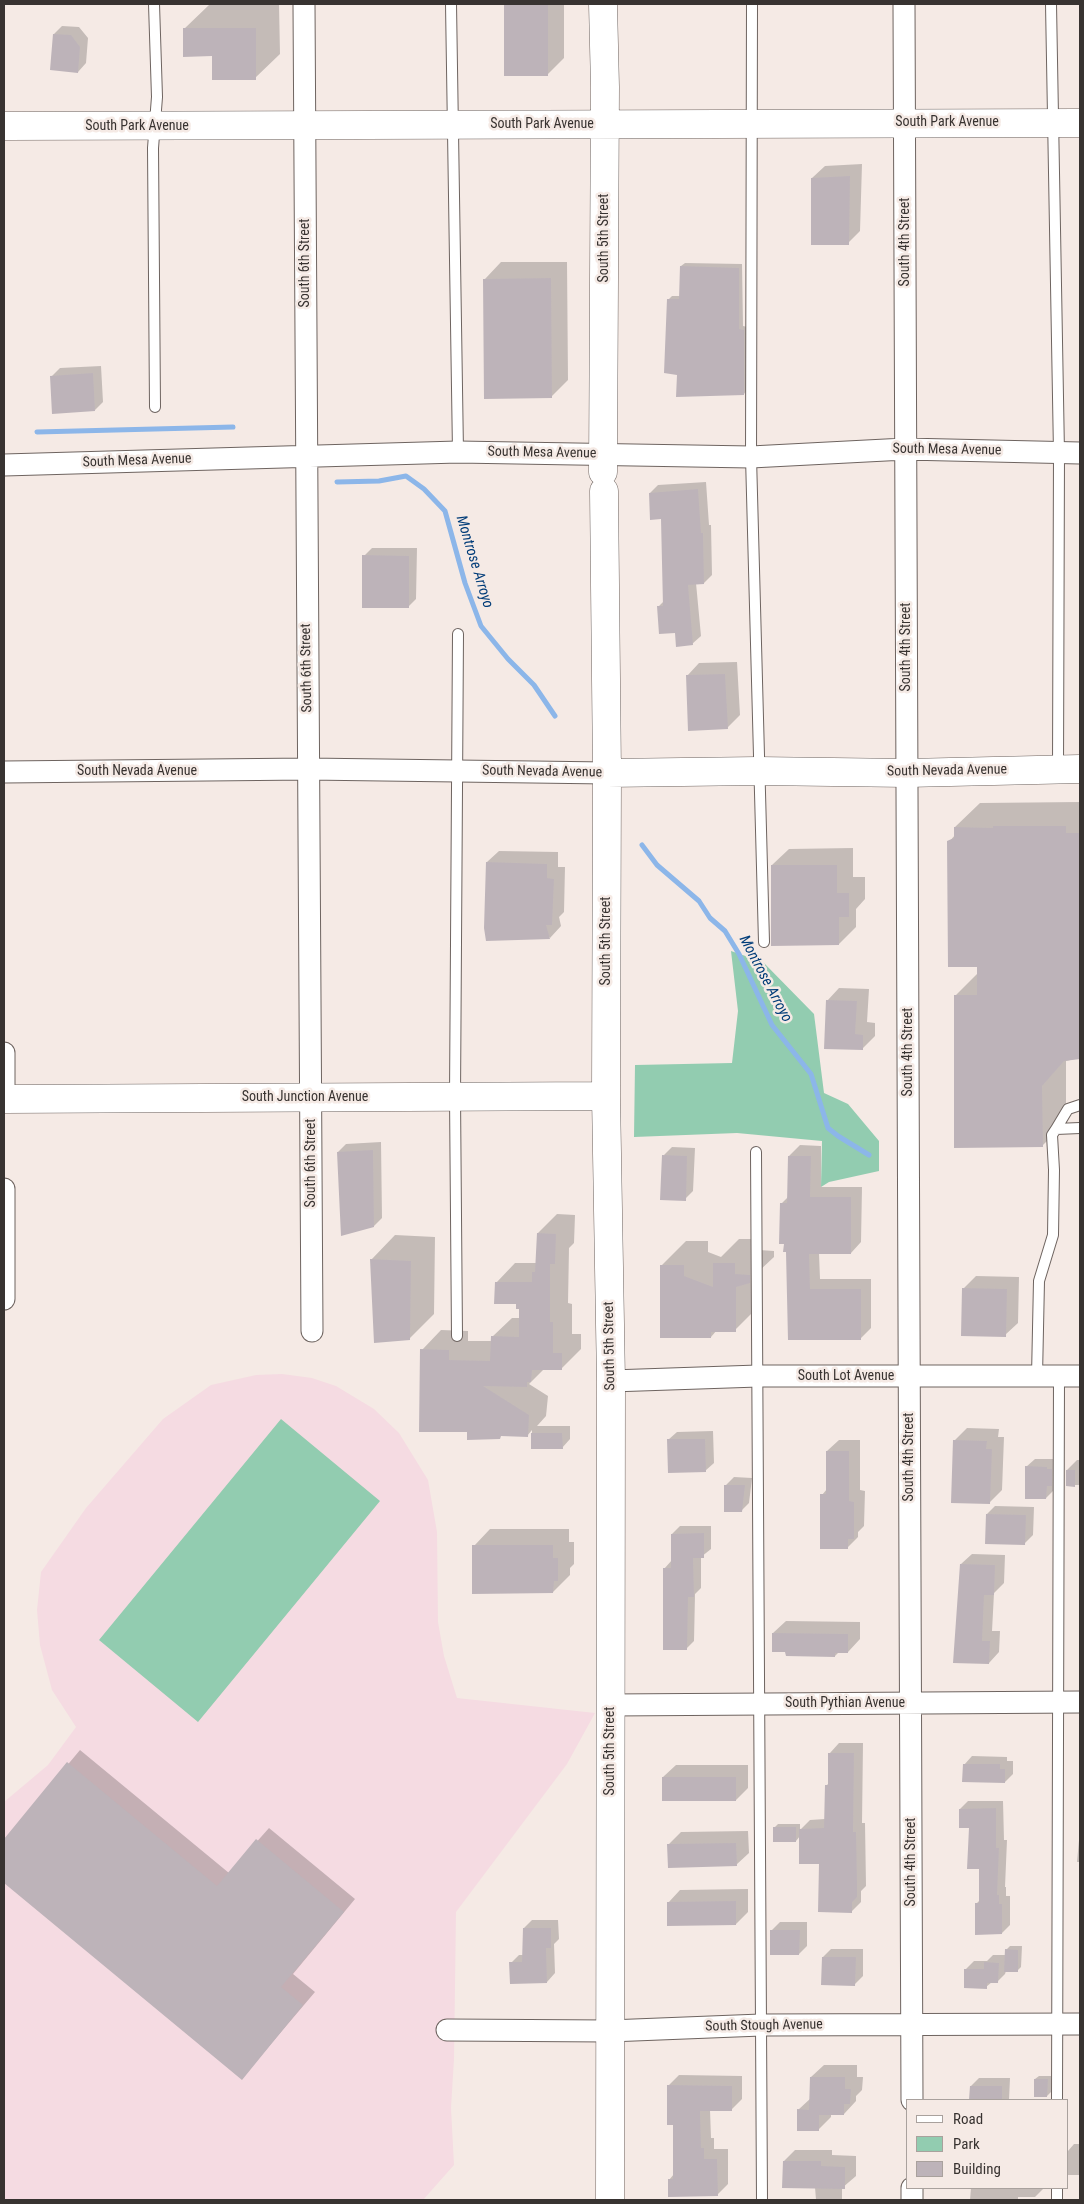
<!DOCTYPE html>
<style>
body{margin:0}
#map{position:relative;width:1084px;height:2204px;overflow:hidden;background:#f5eae5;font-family:"Roboto Condensed",sans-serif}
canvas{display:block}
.frame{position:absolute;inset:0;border:5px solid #383331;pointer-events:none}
.legend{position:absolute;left:906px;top:2099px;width:162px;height:90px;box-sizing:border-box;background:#f5eae5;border:1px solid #a9a19d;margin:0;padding:6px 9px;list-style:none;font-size:15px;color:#383331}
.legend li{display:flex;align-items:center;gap:10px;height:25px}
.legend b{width:25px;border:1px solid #a9a19d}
</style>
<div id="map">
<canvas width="1084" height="2204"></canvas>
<div class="frame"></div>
<ul class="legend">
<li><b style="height:6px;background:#fff"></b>Road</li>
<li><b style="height:14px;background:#92ccb0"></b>Park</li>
<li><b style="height:14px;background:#bdb3b9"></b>Building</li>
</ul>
</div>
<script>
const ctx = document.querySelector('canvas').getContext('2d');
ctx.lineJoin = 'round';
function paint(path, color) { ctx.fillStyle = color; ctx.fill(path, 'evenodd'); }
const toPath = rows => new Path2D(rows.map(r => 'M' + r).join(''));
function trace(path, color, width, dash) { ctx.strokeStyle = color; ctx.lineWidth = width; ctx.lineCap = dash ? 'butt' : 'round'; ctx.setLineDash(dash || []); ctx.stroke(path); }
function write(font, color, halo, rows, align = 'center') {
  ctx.font = font + ' "Roboto Condensed",sans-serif'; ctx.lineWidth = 5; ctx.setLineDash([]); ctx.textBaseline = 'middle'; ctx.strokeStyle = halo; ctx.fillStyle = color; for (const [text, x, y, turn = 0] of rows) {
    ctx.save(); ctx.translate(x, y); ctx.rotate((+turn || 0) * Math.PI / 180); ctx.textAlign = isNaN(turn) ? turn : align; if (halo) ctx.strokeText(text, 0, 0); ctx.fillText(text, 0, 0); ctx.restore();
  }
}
const education = toPath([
 [282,1374,312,1378,336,1386,374,1409,399,1433,428,1480,437,1532,438,1622,444,1656,457,1698,595,1713,567,1764,456,1912,454,2059,451,2108,454,2165,423,2200,4,2200,4,1802,48,1765,76,1727,52,1690,40,1645,37,1610,41,1572,86,1508,163,1419,211,1385,256,1375]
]);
const green = toPath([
 [731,951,763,962,814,1014,824,1093,848,1104,879,1141,879,1171,829,1182,821,1187,822,1141,737,1133,634,1137,635,1065,732,1063,738,1011],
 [281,1419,380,1501,198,1722,99,1640]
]);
const shadow = toPath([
 [279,4,280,54,255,78,184,29,209,5],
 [505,4,564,4,564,58,547,75,505,75],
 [62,26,79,27,88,38,86,63,78,72,54,34],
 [862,164,860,231,848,243,812,178,825,166],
 [501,262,567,262,568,380,551,397,485,279],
 [685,263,742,264,743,326,748,327,747,390,744,394,678,373,668,300,672,296,680,296,681,266],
 [101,366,103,402,95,410,52,376,60,368],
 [706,482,709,525,711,525,712,575,704,583,696,583,701,636,692,644,676,632,658,607,664,601,662,518,650,493,658,485],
 [372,548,417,548,416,599,408,607,364,556],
 [737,662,740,715,727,728,687,676,699,663],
 [1080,802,1080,1058,1066,1061,1066,1122,1042,1146,955,996,978,973,978,965,949,842,955,835,955,827,980,803],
 [853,848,853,877,865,877,865,899,856,909,856,927,839,944,772,865,789,849],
 [499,851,558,852,558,867,565,867,564,912,559,917,561,926,550,938,487,862],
 [839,988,869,989,867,1022,875,1023,875,1036,862,1049,827,1001],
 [381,1142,382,1218,374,1226,338,1152,346,1144],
 [800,1145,821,1146,821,1187,862,1187,861,1242,851,1253,819,1253,820,1279,871,1279,871,1328,860,1339,789,1339,788,1251,785,1242,781,1204,788,1197,789,1156],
 [672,1147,695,1148,693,1191,685,1199,664,1155],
 [557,1214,575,1215,574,1243,569,1248,568,1303,572,1304,572,1334,581,1334,581,1349,561,1369,544,1369,529,1384,548,1396,546,1416,537,1426,570,1426,570,1439,562,1448,532,1448,532,1430,527,1436,422,1350,441,1330,468,1331,468,1341,492,1341,492,1337,512,1318,520,1318,520,1308,517,1303,496,1283,515,1263,536,1263,538,1233],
 [395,1235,435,1237,434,1314,409,1339,371,1260],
 [739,1239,759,1239,759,1250,774,1251,774,1257,759,1271,759,1306,735,1330,717,1330,711,1337,661,1266,686,1241,708,1241,708,1252,721,1257],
 [976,1276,1019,1277,1018,1323,1005,1335,963,1289],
 [967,1428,999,1429,998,1437,1004,1437,1002,1490,989,1503,954,1441],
 [713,1431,714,1463,705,1471,668,1440,677,1432],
 [839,1440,860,1440,860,1490,865,1491,864,1526,858,1532,858,1537,847,1548,822,1495,827,1489,827,1451],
 [1035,1459,1055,1459,1054,1490,1046,1498,1026,1467],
 [1077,1460,1080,1460,1080,1485,1067,1485,1067,1470],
 [734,1477,752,1478,749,1503,741,1511,725,1486],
 [995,1506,1034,1507,1033,1535,1025,1543,987,1514],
 [680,1526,711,1526,711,1549,701,1557,701,1588,695,1594,694,1641,686,1649,664,1569,672,1560,672,1534],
 [490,1529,569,1529,569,1542,574,1542,574,1564,570,1568,570,1575,553,1592,474,1546],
 [972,1554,1005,1555,1004,1583,994,1593,992,1631,1000,1631,999,1652,989,1663,955,1661,961,1564],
 [1080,1586,1080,1604,1079,1604,1079,1587],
 [786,1621,860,1622,860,1639,848,1652,839,1652,835,1656,773,1633],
 [839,1743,863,1743,862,1823,865,1823,866,1886,861,1891,861,1902,851,1912,821,1862,800,1836,796,1841,774,1828,778,1824,800,1824,800,1830,810,1820,825,1819,826,1786,830,1782,830,1753],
 [80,1750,229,1873,269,1828,355,1899,293,1974,315,1992,242,2078,4,1881,4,1841],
 [972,1756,1007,1757,1007,1761,1013,1761,1013,1774,1005,1782,964,1765],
 [676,1765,748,1765,748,1788,736,1800,663,1777],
 [968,1801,1003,1801,1004,1840,1007,1840,1005,1887,1006,1887,1006,1896,1010,1896,1010,1925,1002,1933,976,1904,981,1899,980,1868,970,1826,960,1809],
 [1080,1829,1080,1862,1077,1862],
 [748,1831,749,1853,736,1865,668,1845,681,1832],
 [748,1889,748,1912,736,1924,668,1903,680,1890],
 [532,1920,558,1920,559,1939,554,1944,555,1973,547,1982,511,1963,519,1955,524,1955,524,1928],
 [780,1922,807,1922,807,1946,799,1954,772,1930],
 [1010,1946,1022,1946,1021,1967,1017,1971,1006,1971,1005,1974,997,1982,992,1982,986,1987,966,1969,974,1961,987,1961,993,1955,1006,1955,1006,1950],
 [831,1949,863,1949,863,1976,855,1984,823,1957],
 [824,2065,857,2065,857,2077,863,2077,862,2090,856,2096,856,2101,844,2114,831,2114,831,2117,818,2130,798,2110,811,2098,811,2077],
 [679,2075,742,2076,742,2099,731,2110,710,2110,711,2138,714,2138,714,2149,728,2149,728,2184,717,2195,669,2180,674,2174,674,2123,668,2086],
 [1039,2076,1051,2076,1051,2092,1047,2096,1035,2079],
 [979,2078,1010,2078,1009,2100,971,2100,971,2086],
 [1074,2144,1080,2144,1080,2175,1068,2175,1068,2151],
 [795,2150,832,2150,832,2155,856,2156,856,2176,842,2188,842,2200,816,2200,815,2187,784,2161],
 [971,2188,1043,2188,1043,2189,1035,2197,1018,2197,1018,2200,970,2200]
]);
const stream = toPath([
 [37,432,233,427],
 [337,482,379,481,406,476,424,489,445,511,465,583,481,626,508,659,534,685,555,716],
 [642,845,657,865,699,901,710,918,725,931,739,954,772,1025,811,1074,828,1128,838,1136,869,1155]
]);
const building = toPath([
 [504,4,548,4,548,76,504,76],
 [183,28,256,28,256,80,212,80,212,56,183,57],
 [53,34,71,35,80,47,78,73,50,70],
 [850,176,849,245,811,245,811,178],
 [680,266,739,268,739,329,744,330,744,395,676,397,677,375,664,373,667,299,679,299],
 [551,278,552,398,484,399,483,279],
 [93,373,95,411,52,414,50,376],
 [698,489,701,533,703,533,704,584,688,585,693,645,676,647,675,633,659,634,657,606,663,606,661,519,650,520,649,493],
 [362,555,409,556,409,608,362,608],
 [725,674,728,729,688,731,686,675],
 [993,826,1066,826,1066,833,1080,833,1080,1059,1064,1061,1042,1086,1043,1147,954,1148,954,995,977,995,977,967,948,967,947,841,954,838,954,827,993,828],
 [486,862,547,864,547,878,554,879,552,925,546,925,550,939,486,941,484,928],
 [771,865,837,865,837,893,849,893,849,917,839,917,839,945,771,946],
 [826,1000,857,1001,855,1034,863,1035,863,1050,824,1049],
 [373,1150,374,1227,341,1236,337,1152],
 [662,1155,687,1156,686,1201,660,1200],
 [788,1156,811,1156,810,1197,851,1197,851,1254,809,1254,810,1289,861,1289,861,1340,788,1340,786,1252,783,1252,784,1244,779,1244,780,1203,787,1203],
 [537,1233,556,1234,555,1264,550,1264,550,1322,553,1322,553,1353,562,1353,562,1370,532,1370,531,1382,527,1382,527,1387,483,1386,529,1415,528,1437,501,1436,500,1439,467,1440,467,1432,419,1432,420,1349,449,1350,449,1360,490,1361,491,1336,519,1337,519,1309,516,1309,516,1304,494,1304,495,1282,532,1282,532,1272,535,1272],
 [370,1259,411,1261,410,1340,374,1343],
 [713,1263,735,1263,735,1274,750,1275,750,1283,736,1287,736,1332,711,1332,711,1338,660,1338,660,1265,684,1265,684,1276,713,1287],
 [962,1288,1007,1289,1006,1337,961,1336],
 [531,1433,562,1433,563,1449,531,1449],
 [667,1439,705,1439,706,1472,668,1473],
 [953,1440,987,1441,986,1449,992,1449,990,1504,951,1503],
 [826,1451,849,1451,849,1501,854,1502,854,1539,848,1539,848,1549,820,1549,820,1494,826,1494],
 [1025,1466,1047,1467,1047,1469,1052,1469,1052,1486,1047,1486,1046,1499,1025,1499],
 [1066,1470,1075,1470,1075,1487,1066,1486],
 [724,1485,745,1485,742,1512,724,1512],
 [986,1514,1026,1515,1025,1545,985,1544],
 [704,1533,704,1558,693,1558,694,1597,688,1597,687,1650,663,1650,663,1568,671,1568,671,1534],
 [472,1545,553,1545,553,1558,558,1558,558,1581,554,1581,553,1593,472,1594],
 [960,1564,995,1565,994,1595,984,1595,982,1641,990,1641,989,1664,953,1663],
 [772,1633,848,1634,848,1653,835,1653,835,1657,786,1656,785,1652,772,1652],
 [828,1753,854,1753,853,1832,856,1832,857,1882,857,1897,852,1902,852,1913,818,1912,819,1864,799,1864,799,1829,824,1828,825,1785,828,1785],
 [67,1762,217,1886,256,1839,344,1912,281,1987,303,2005,242,2080,4,1883,4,1839],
 [963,1764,1000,1764,1000,1769,1005,1769,1005,1783,962,1782],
 [662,1777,736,1777,736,1801,662,1801],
 [996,1808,996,1848,999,1848,997,1895,999,1895,999,1904,1002,1904,1002,1934,975,1935,975,1903,979,1903,979,1869,967,1869,969,1828,959,1828,959,1809],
 [773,1827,796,1827,796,1842,773,1842],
 [736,1843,737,1866,668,1868,667,1844],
 [736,1901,736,1925,667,1926,667,1902],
 [523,1928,551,1928,551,1948,546,1948,547,1983,510,1984,509,1962,522,1962],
 [770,1930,800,1930,799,1955,770,1955],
 [1005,1949,1018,1950,1018,1972,1004,1972],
 [822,1957,856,1957,855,1986,821,1985],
 [984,1962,999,1963,998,1983,987,1983,987,1989,964,1988,964,1969,984,1969],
 [810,2077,845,2077,845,2089,851,2089,850,2104,844,2104,844,2115,819,2115,819,2131,797,2131,797,2109,809,2110],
 [1034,2079,1048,2079,1047,2097,1034,2097],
 [667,2085,732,2086,732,2111,700,2111,701,2148,704,2148,704,2159,717,2159,718,2196,668,2197,668,2179,673,2179,673,2125,667,2125],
 [970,2086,1002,2086,1002,2100,969,2100],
 [783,2161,821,2161,821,2166,845,2167,845,2189,782,2188]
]);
const lane = toPath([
 [154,4,157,97,153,148,155,407],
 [451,4,458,452],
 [752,4,751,457,764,942],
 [1051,4,1059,453,1058,768],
 [1056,1129,1068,1109,1080,1105],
 [756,1152,762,2200],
 [457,1336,455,1096,458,634],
 [1037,1376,1039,1281,1053,1235,1054,1170,1052,1135,1056,1129,1080,1128],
 [1057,2100,1059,1376],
 [1057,2200,1057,2188]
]);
const street = toPath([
 [304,4,312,1331],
 [904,4,912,2100],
 [4,465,458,452,751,457,905,449,1080,453],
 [4,772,308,769,607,773],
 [4,1053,4,1085],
 [4,1189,4,1299],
 [611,1381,758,1376,1080,1376],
 [610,1705,1080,1702],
 [447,2030,609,2031,761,2025,1080,2024],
 [912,2188,912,2200]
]);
const secondary = toPath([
 [603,4,605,87,603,472],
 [4,126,1080,123],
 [604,491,607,773,606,1096,611,1381,610,2200],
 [607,773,758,771,907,773,1080,769],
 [4,1099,606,1096]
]);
const streetNames = [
 ["South Park Avenue",947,122],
 ["South Park Avenue",542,124],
 ["South Park Avenue",137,126],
 ["South 5th Street",604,238,-90],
 ["South 4th Street",905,242,-90],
 ["South 6th Street",305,263,-90],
 ["South Mesa Avenue",947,450,1],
 ["South Mesa Avenue",542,453,1],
 ["South Mesa Avenue",137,461,-2],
 ["South 4th Street",906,647,-90],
 ["South 6th Street",307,668,-91],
 ["South Nevada Avenue",137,771],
 ["South Nevada Avenue",947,771,-1],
 ["South Nevada Avenue",542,772,1],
 ["South 5th Street",606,941,-90],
 ["South 4th Street",908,1052,-90],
 ["South Junction Avenue",305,1097],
 ["South 6th Street",311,1163,-90],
 ["South 5th Street",610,1346,-91],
 ["South Lot Avenue",846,1376],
 ["South 4th Street",909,1457,-90],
 ["South Pythian Avenue",845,1703],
 ["South 5th Street",610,1751,-90],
 ["South 4th Street",911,1862,-90],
 ["South Stough Avenue",764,2026,-1]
];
const waterNames = [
 ["Montrose Arroyo",474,562,73],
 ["Montrose Arroyo",765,979,62]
];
paint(education, '#f5dbe2');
paint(green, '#92ccb0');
paint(shadow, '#0003');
trace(stream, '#8cb6e9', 5);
paint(building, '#bdb3b9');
trace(lane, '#6e6460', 12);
trace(street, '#6e6460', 23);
trace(secondary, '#6e6460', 29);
trace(lane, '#fff', 10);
trace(street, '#fff', 21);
trace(secondary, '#fff', 28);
write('14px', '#383331', '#f5eae5', streetNames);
write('italic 15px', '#003c78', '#f5eae5', waterNames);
</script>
